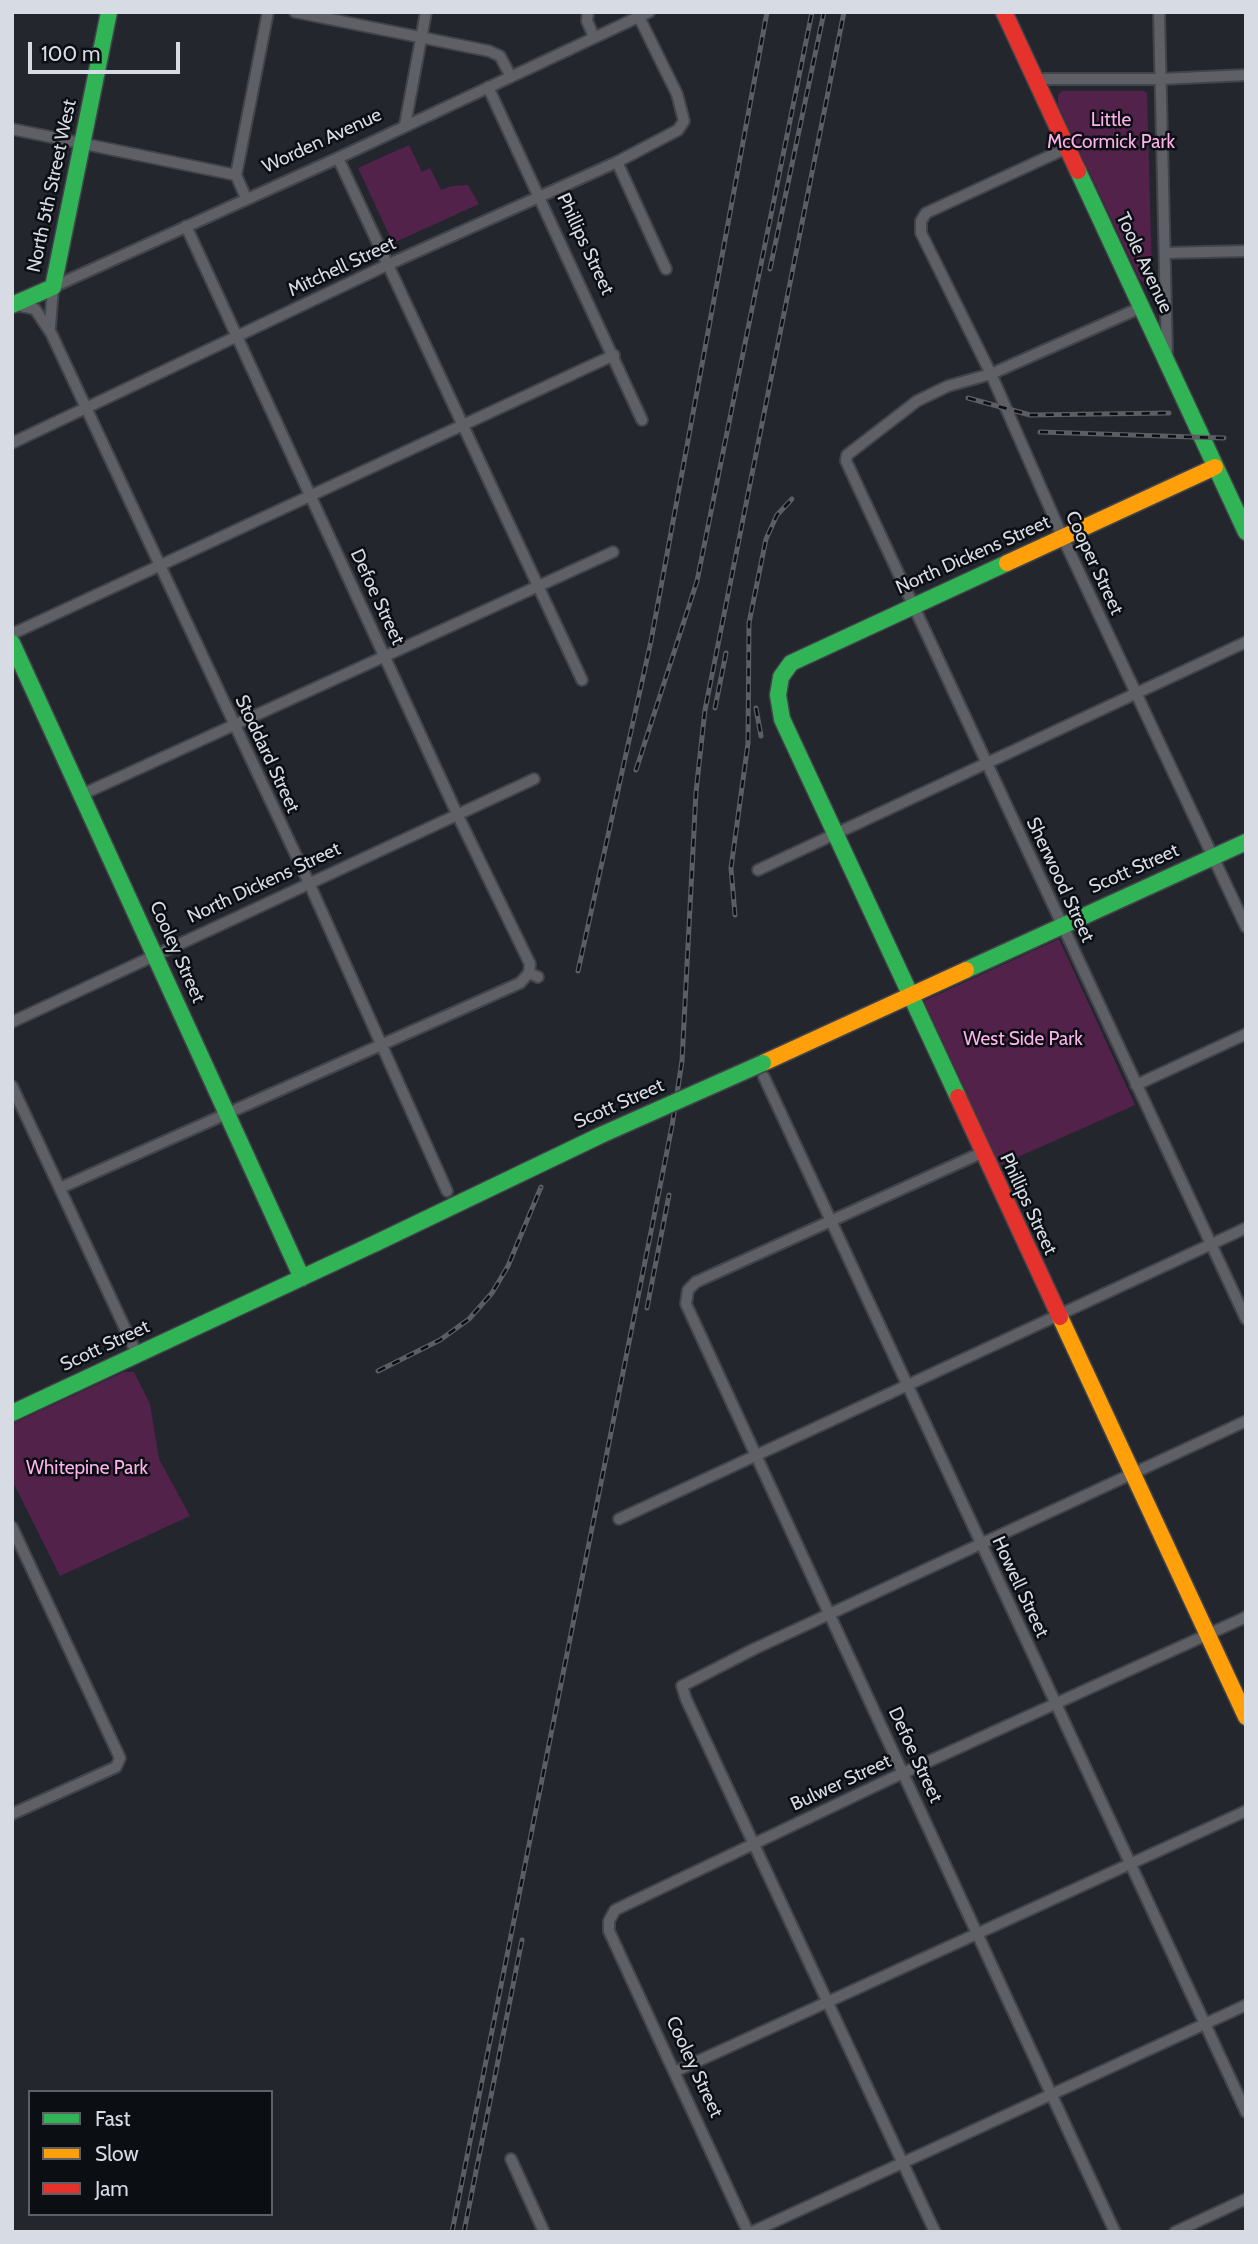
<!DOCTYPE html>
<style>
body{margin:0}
#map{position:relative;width:1258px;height:2244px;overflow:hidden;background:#23262d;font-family:Cabin,sans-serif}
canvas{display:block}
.frame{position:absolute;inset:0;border:14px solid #d7dbe3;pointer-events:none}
.legend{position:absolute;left:28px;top:2090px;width:245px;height:126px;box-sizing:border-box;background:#0b0e13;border:2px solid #5d6066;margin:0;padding:9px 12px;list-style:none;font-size:21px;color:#d7dbe3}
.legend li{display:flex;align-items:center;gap:14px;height:35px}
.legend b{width:35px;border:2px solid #5d6066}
.scale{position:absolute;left:28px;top:42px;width:152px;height:32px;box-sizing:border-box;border:4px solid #d7dbe3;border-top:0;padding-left:9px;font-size:21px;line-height:24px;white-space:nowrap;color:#d7dbe3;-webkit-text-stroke:5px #0b0e13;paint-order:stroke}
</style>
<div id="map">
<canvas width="1258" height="2244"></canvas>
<div class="frame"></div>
<ul class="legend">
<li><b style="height:9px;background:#30b455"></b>Fast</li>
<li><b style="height:9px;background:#ff9f0a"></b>Slow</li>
<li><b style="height:9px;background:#e5322d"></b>Jam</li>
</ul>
<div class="scale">100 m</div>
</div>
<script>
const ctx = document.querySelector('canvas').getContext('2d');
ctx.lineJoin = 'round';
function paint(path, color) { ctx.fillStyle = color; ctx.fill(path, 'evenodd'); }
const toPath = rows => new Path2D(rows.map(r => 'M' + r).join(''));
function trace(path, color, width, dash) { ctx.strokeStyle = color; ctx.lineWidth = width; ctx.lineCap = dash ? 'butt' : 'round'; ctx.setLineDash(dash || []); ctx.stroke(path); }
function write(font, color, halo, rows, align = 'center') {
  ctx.font = font + ' Cabin,sans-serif'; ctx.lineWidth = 5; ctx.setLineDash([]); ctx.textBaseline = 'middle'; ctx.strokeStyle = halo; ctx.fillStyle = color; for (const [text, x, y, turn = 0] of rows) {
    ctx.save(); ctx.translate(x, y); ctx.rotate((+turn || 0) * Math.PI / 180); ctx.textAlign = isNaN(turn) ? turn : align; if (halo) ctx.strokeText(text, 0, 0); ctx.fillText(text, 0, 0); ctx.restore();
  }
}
const green = toPath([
 [1062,91,1144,91,1147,93,1152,276,1148,284,1140,280,1058,105,1058,95],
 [409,145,422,172,430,168,441,190,452,186,468,185,479,204,393,243,358,168],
 [1059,939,1135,1105,1000,1165,924,1001],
 [124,1372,134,1372,150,1404,159,1459,190,1516,60,1576,12,1480,12,1424]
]);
const street = toPath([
 [295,12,489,51,500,56,510,75],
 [588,12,587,21,594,37],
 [1159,12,1167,356],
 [1034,79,1161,79,1246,75],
 [488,87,642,420],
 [405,125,426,12],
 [12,129,236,175],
 [1067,148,926,213,921,221,921,233,991,374,1063,538,1246,927],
 [338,158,582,680],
 [617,162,666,269],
 [246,198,236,175,268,12],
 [186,226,458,816,530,964,529,973,538,977],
 [1165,253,1246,251],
 [16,305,35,309,51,333,309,883,447,1191],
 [1142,307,991,374,948,386,917,401,847,455,846,461,1246,1319],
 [50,327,53,287,338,158,649,12],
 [12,443,387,265,617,162,678,130,684,121,677,94,639,17],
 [12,634,614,355],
 [83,794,613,552],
 [758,870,1246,642],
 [12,1022,534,779],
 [764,1077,1246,2112],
 [1136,1085,1246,1034],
 [12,1086,137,1354],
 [981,1153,696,1282,688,1290,686,1304,1115,2232],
 [60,1188,520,983,529,973],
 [619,1519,1246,1228],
 [12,1527,120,1758,116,1767,12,1814],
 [674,2072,1246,1811],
 [511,2159,544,2232],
 [748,2232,609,1931,609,1921,615,1910,890,1779,1246,1617],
 [752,2232,1246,2005],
 [935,2232,686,1699,682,1686,754,1649,1246,1421],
 [1175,2232,1246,2199]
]);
const fast = toPath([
 [1078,171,1246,532],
 [12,305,53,287,109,12],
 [12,643,302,1278],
 [966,970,1246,842],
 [958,1097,782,719,778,695,781,677,791,663,1007,563],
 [12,1413,376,1243]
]);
const slow = toPath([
 [1007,563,1215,467],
 [763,1063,966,970],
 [1060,1317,1246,1717]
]);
const jam = toPath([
 [1004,12,1078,171],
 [958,1097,1060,1317]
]);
const rail = toPath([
 [770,269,824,12],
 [968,398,1030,415,1169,413],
 [1040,432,1224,438],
 [715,708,726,653],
 [756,708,761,736],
 [636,770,697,581,812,12],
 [735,915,731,868,748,743,749,623,766,539,777,515,792,499],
 [578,971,651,641,767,12],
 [647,1308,669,1195],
 [378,1371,440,1340,469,1319,492,1293,508,1266,541,1187],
 [452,2232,672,1126,682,1061,696,792,705,710,844,12],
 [464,2232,522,1940]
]);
const fastBridge = toPath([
 [376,1243,601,1135,763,1063]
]);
const parkNames = [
 ["Little",1111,120],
 ["McCormick Park",1111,142],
 ["West Side Park",1023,1039],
 ["Whitepine Park",87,1468]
];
const streetNames = [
 ["Worden Avenue",322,141,-25],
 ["North 5th Street West",52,186,-78],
 ["Phillips Street",585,244,65],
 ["Toole Avenue",1144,263,65],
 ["Mitchell Street",342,267,-25],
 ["North Dickens Street",973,555,-24],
 ["Cooper Street",1094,563,65],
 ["Defoe Street",377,597,65],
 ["Stoddard Street",267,754,65],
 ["Scott Street",1134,869,-24],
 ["Sherwood Street",1060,880,65],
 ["North Dickens Street",264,883,-25],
 ["Cooley Street",177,952,66],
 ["Scott Street",619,1104,-24],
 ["Phillips Street",1028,1204,65],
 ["Scott Street",105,1346,-25],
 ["Howell Street",1020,1587,65],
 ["Defoe Street",915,1755,65],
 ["Bulwer Street",841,1783,-25],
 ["Cooley Street",694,2067,65]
];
paint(green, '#53224b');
trace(street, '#41444a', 14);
trace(fast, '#41444a', 19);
trace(slow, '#41444a', 19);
trace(jam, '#41444a', 19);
trace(street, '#5e6065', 10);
trace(fast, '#30b455', 16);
trace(slow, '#ff9f0a', 16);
trace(jam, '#e5322d', 16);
trace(rail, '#5c5e64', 5);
trace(rail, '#0b0e13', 2.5, [8]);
trace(fastBridge, '#41444a', 19, []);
trace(fastBridge, '#30b455', 16);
write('19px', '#ffb1eb', '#0b0e13', parkNames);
write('19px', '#d7dbe3', '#0b0e13', streetNames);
</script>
